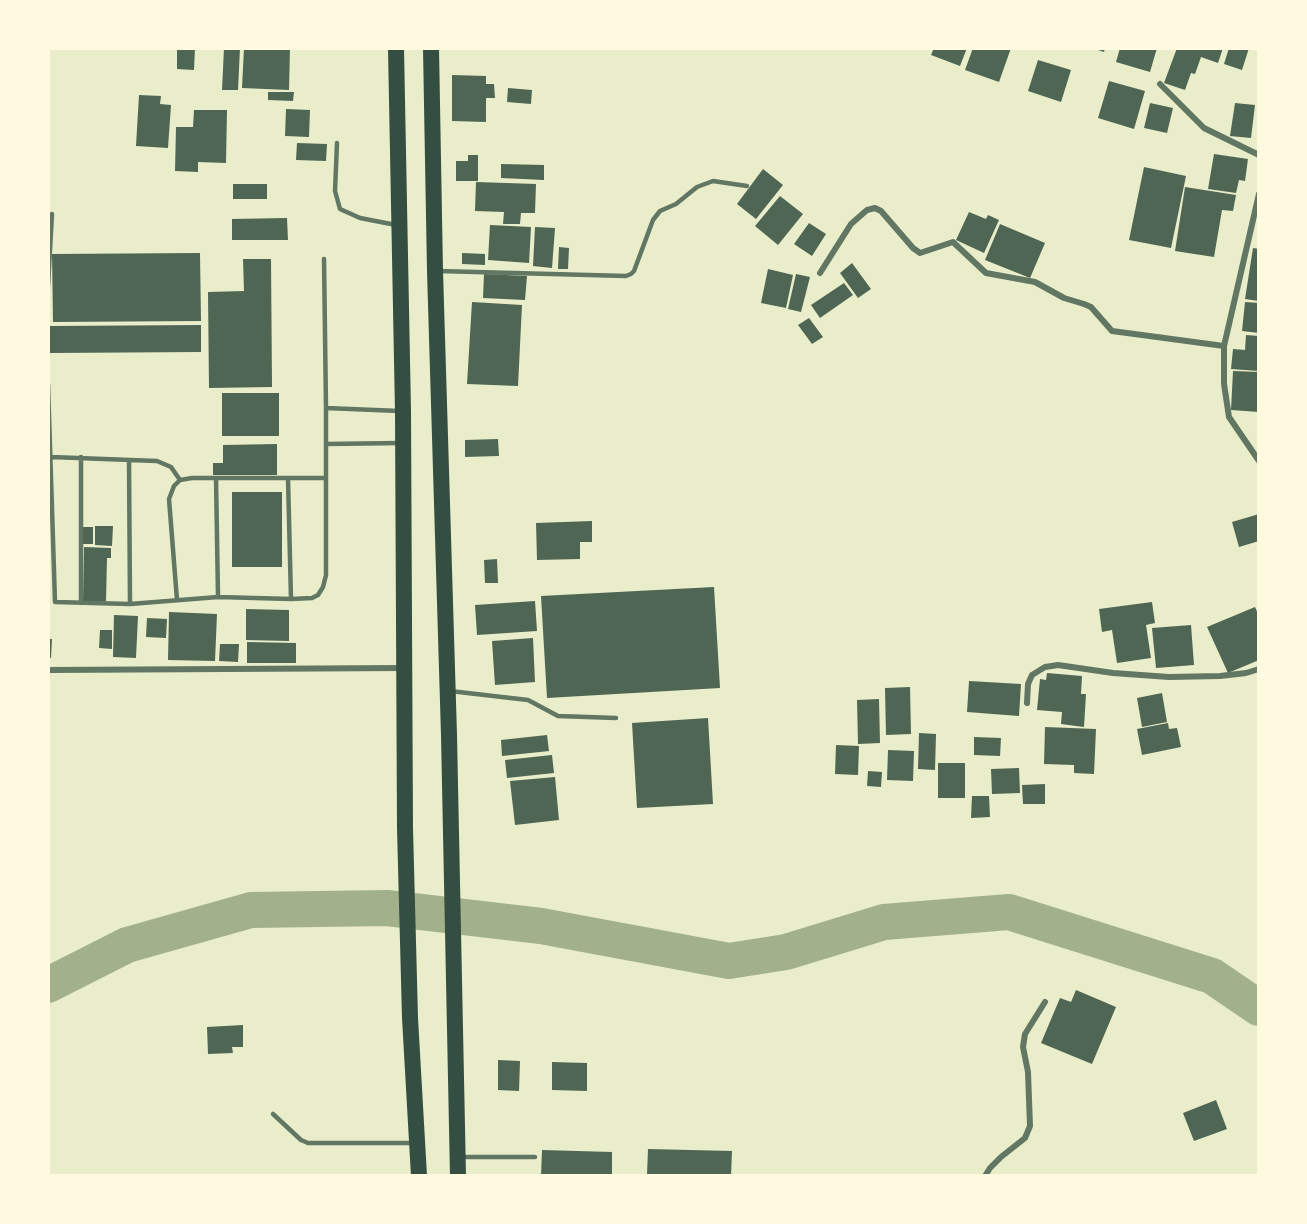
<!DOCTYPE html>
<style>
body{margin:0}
#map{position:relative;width:1307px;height:1224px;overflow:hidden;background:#e9edc9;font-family:"Titillium Web",sans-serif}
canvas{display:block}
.frame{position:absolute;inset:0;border:50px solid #fefae0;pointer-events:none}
</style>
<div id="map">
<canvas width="1307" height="1224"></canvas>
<div class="frame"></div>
</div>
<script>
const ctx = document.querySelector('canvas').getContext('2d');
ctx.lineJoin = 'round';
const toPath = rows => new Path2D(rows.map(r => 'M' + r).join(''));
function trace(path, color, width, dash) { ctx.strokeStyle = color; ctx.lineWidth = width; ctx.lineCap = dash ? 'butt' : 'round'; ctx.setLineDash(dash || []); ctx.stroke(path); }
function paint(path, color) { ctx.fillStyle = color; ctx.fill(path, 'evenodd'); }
const river = toPath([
 [48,985,127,945,251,910,387,908,541,926,729,961,786,952,884,922,1009,912,1212,976,1259,1008]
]);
const building = toPath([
 [177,48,195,48,194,70,177,69],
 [224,48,240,48,238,90,222,90],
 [244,48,290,48,289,90,242,88],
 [934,48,967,48,960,66,931,55],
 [973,48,1011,48,999,82,965,70],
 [1092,48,1105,48,1104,52],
 [1120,48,1157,48,1150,72,1116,62],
 [1177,48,1223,48,1218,63,1201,57,1195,74,1191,73,1185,90,1164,83],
 [1229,48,1249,48,1242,70,1224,64],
 [1038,60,1071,70,1061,102,1028,91],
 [452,75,486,76,486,84,494,84,495,98,486,98,486,122,452,121],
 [1109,81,1145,91,1134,129,1098,118],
 [508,88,532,90,531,104,507,102],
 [268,92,294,92,293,101,268,100],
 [139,95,161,96,160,104,171,105,168,148,136,146],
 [1150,103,1173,108,1167,133,1144,128],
 [1235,103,1255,105,1251,138,1230,136],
 [286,109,310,110,309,137,285,136],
 [194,110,227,110,226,163,198,162,198,172,175,171,176,127,193,127],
 [297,143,327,144,326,161,296,160],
 [1214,154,1248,159,1245,181,1239,180,1236,193,1208,189],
 [468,155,478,155,478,181,456,181,456,161,468,161],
 [501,164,544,165,544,180,501,178],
 [1144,167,1186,176,1171,248,1129,240],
 [763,169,783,185,756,219,737,204],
 [476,182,536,184,535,213,521,213,520,224,503,224,504,212,475,211],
 [233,184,267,184,267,199,233,199],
 [1185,187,1236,195,1233,211,1222,210,1214,257,1175,251],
 [780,196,803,214,778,245,755,226],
 [969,212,986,219,988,215,999,220,984,253,956,240],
 [287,218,288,240,232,240,232,219],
 [809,223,826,234,812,256,794,244],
 [1000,224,1045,243,1030,278,985,260],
 [490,225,531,227,529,263,488,260],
 [535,227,555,228,552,268,533,266],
 [559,247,569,248,568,269,558,269],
 [1253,248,1259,249,1259,301,1245,299],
 [200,253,201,321,53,322,52,254],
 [462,253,485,254,485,265,462,264],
 [243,259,271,259,272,387,209,388,208,292,244,291],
 [852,263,871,289,858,298,840,273],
 [768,269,793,275,786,308,761,303],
 [484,274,527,276,525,300,483,298],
 [796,274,810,277,801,312,788,309],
 [844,283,853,295,820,318,811,305],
 [472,302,522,305,518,386,467,384],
 [1245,302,1259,303,1259,333,1242,331],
 [809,318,823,337,812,344,798,325],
 [201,325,201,352,50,353,50,326],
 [1246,335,1259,336,1259,371,1231,369,1233,349,1245,350],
 [1233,371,1259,372,1259,412,1231,410],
 [222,393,279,393,279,436,222,436],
 [498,439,499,456,465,457,465,440],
 [277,444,277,475,213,475,213,463,223,463,223,445],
 [232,492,282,492,282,567,232,567],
 [1259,514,1259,541,1239,547,1232,522],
 [592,521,592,542,580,542,580,559,537,560,536,523],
 [95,526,113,526,112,546,95,545],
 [83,527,93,527,93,544,83,544],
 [84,547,111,548,111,558,107,558,106,601,83,601],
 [497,559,498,583,485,583,484,560],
 [714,587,720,688,547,698,541,596],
 [535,601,537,631,477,635,475,605],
 [1152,602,1155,623,1146,625,1151,658,1117,663,1112,630,1102,632,1099,609],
 [1255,607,1259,616,1259,660,1228,673,1207,627],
 [246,609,289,610,289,641,246,640],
 [169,612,217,614,215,661,168,660],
 [114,615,138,616,136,658,113,657],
 [147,618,167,619,166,638,146,637],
 [1191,625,1194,665,1156,668,1152,628],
 [100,630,112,630,112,649,99,648],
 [533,638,535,682,495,685,492,641],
 [48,639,52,639,51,658,48,658],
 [247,642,296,643,296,663,247,663],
 [220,644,239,644,238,662,219,661],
 [1047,673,1082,676,1081,694,1086,694,1084,727,1061,724,1062,712,1037,710,1040,679,1046,680],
 [969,681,1021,684,1019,716,967,712],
 [910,687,911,734,886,735,885,688],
 [1162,693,1167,722,1142,727,1137,698],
 [879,699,880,743,858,744,857,700],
 [708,718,713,804,637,808,632,723],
 [1168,723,1169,729,1177,728,1181,747,1142,755,1137,729],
 [1045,727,1096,729,1094,774,1074,773,1074,765,1044,764],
 [919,733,936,734,935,770,918,769],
 [547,735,549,751,502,756,501,740],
 [974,737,1001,738,1000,756,974,755],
 [836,745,859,746,858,775,835,774],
 [888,750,914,751,913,781,887,780],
 [552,755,554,773,507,778,505,760],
 [938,763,965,763,965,798,938,798],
 [1019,768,1020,793,992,794,991,769],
 [868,771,882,772,881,787,867,786],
 [555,777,559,820,515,825,510,781],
 [1045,784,1045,804,1023,804,1022,785],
 [972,796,989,796,990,817,971,818],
 [1076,990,1116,1007,1092,1064,1041,1043,1060,998,1071,1002],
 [243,1025,243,1047,232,1047,233,1053,208,1054,207,1027],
 [498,1060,520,1061,519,1091,498,1090],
 [552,1062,587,1063,587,1091,552,1090],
 [1216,1100,1227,1129,1194,1141,1183,1113],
 [648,1149,732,1151,731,1176,647,1175],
 [542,1150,612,1152,612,1176,541,1176]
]);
const service = toPath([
 [337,143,335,191,340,209,360,218,396,225],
 [324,259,326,408],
 [438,271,626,276,631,274,634,271,653,220,660,211,676,204,697,187,713,181,747,186],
 [48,286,52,214],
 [48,384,55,602,130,604,218,597,291,599,312,598,318,595,323,587,326,575,326,408,399,411],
 [326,444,401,443],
 [51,457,157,461,171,467,180,480],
 [129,460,130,604],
 [216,478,218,597],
 [288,478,291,599],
 [177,600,169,499,174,486,180,480,192,478,326,478],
 [81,603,81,457],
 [450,691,528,700,558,716,616,718],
 [273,1114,301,1140,308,1143,414,1143],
 [460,1157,535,1157]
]);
const minor = toPath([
 [1160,84,1204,128,1259,155],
 [1259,194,1224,346,1224,384,1229,417,1259,461],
 [820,273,851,224,867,210,875,208,881,211,913,248,920,253,953,242,986,273,1035,282,1064,298,1084,304,1091,307,1112,331,1224,346],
 [48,670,404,668],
 [1027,703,1028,684,1032,675,1045,667,1058,665,1113,673,1169,677,1220,676,1246,673,1259,669],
 [985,1176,990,1168,1001,1157,1025,1138,1030,1126,1028,1072,1023,1047,1025,1034,1045,1002]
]);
const trunk = toPath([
 [396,48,403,412,405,828,410,1018,419,1176],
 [431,48,435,271,449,735,458,1176]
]);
trace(river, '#a3b18a', 36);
paint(building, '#4f6655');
trace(service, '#617663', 4.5);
trace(minor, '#617663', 6);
trace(trunk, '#344e41', 16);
</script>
